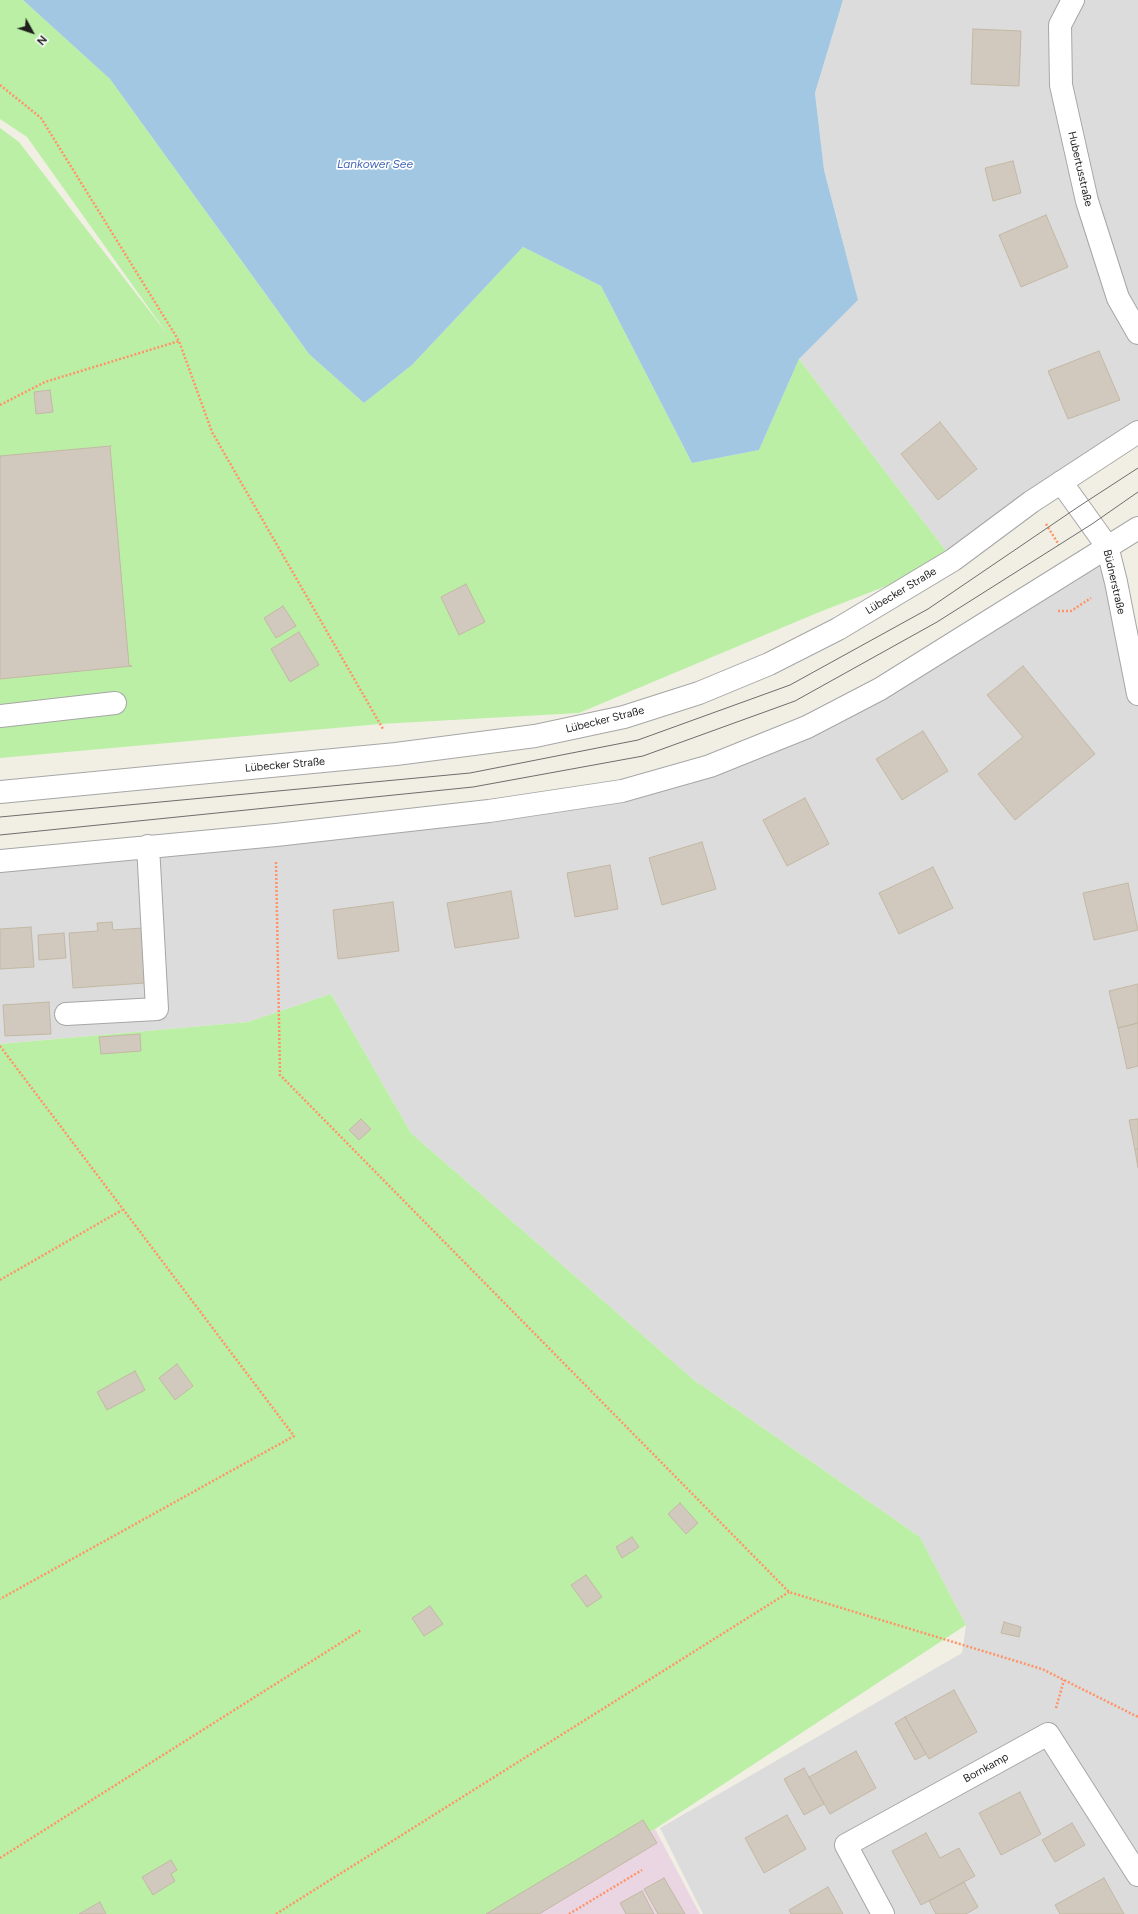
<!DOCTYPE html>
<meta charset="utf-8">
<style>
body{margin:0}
#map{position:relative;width:1138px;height:1914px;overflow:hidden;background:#f1efe4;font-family:Figtree,sans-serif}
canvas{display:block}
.north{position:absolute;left:12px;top:12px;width:40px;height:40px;-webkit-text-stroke:3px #fff;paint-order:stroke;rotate:130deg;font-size:11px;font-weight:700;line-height:16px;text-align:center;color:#1f1f1f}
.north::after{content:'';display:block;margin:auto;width:14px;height:18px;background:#1f1f1f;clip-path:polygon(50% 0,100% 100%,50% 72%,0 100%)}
</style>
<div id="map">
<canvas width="1138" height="1914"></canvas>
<div class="north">N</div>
</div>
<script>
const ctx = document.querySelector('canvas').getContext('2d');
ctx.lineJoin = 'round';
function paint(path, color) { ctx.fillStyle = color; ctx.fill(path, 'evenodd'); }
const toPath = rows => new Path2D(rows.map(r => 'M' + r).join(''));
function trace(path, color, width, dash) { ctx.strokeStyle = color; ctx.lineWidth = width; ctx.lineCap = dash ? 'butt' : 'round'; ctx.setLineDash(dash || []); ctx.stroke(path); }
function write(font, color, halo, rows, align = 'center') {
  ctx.font = font + ' Figtree,sans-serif'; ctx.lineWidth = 3.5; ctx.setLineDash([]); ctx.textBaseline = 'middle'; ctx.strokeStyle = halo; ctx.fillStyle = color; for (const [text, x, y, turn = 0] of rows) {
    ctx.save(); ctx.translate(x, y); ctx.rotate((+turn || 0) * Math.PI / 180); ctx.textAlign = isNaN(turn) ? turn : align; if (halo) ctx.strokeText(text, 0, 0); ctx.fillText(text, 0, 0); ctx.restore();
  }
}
const residential = toPath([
 [843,0,1138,0,1138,432,953,560,799,359,858,300,824,170,815,93],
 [1107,546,1138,697,1138,1914,703,1914,660,1828,962,1653,966,1625,920,1537,694,1380,411,1133,331,994,248,1022,0,1044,0,862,622,791,807,727]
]);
const industrial = toPath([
 [655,1829,700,1914,517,1914]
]);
const grass = toPath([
 [0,0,23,0,110,79,309,354,364,403,412,365,523,247,601,286,692,463,759,450,799,359,953,560,817,613,579,713,380,724,0,758,0,128,19,142,168,335,27,137,0,119],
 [331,994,411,1133,694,1380,920,1537,966,1625,655,1829,517,1914,0,1914,0,1044,248,1022]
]);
const water = toPath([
 [23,0,843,0,815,93,824,170,858,300,799,359,759,450,692,463,601,286,523,247,412,365,364,403,309,354,110,79]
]);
const building = toPath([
 [973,29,1021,31,1019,86,971,84,973,29],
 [1013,161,1021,193,993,201,985,168,1013,161],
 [1046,215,1068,267,1021,287,999,235,1046,215],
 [1099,351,1120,400,1068,419,1048,371,1099,351],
 [50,390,53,412,36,414,34,392,50,390],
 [940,422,977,469,938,500,901,454,940,422],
 [111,446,110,447,129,665,132,666,0,679,0,456,111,446],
 [466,584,485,622,459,635,441,597,466,584],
 [283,606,296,626,276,638,264,618,283,606],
 [299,632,319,665,290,682,271,649,299,632],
 [1023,666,1095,754,1015,820,978,774,1023,737,987,695,1023,666],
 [923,731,948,771,902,800,876,759,923,731],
 [805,798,829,844,787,866,763,820,805,798],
 [702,842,716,889,662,905,649,858,702,842],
 [610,865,618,909,575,917,567,873,610,865],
 [933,867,953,908,899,934,879,893,933,867],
 [1128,883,1138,930,1094,940,1083,893,1128,883],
 [511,891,519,938,455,948,447,903,511,891],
 [393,902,399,951,338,959,333,910,393,902],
 [112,922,113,930,142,928,145,983,73,988,69,933,98,931,97,923,112,922],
 [31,927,34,967,0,969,0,929,31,927],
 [64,933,66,958,39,960,38,935,64,933],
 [1138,984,1138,1023,1118,1028,1109,991,1138,984],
 [49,1002,51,1034,5,1036,3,1005,49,1002],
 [1138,1023,1138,1066,1127,1069,1118,1028,1138,1023],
 [140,1034,141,1051,101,1054,99,1037,140,1034],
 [361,1119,371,1129,359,1140,349,1130,361,1119],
 [1138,1119,1138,1149,1135,1150,1129,1120,1138,1119],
 [1138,1149,1138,1168,1135,1150,1138,1149],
 [177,1364,193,1386,175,1400,159,1378,177,1364],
 [135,1371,145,1390,107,1410,97,1392,135,1371],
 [680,1503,698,1523,686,1534,668,1514,680,1503],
 [632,1537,639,1547,622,1558,616,1547,632,1537],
 [586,1575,602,1597,587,1607,571,1585,586,1575],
 [430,1606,443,1624,424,1636,412,1618,430,1606],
 [1004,1622,1021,1627,1019,1637,1001,1633,1004,1622],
 [954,1690,977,1732,929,1759,905,1717,954,1690],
 [905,1717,926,1754,915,1760,895,1723,905,1717],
 [856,1751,876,1788,830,1814,809,1777,856,1751],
 [804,1768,824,1804,804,1815,784,1779,804,1768],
 [1020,1792,1041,1834,1001,1855,979,1813,1020,1792],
 [787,1815,806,1849,764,1873,745,1838,787,1815],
 [643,1820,657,1843,539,1914,486,1914,643,1820],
 [1072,1823,1085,1845,1055,1862,1042,1840,1072,1823],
 [926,1833,940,1858,959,1848,975,1876,921,1905,892,1851,926,1833],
 [171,1860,177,1870,171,1874,175,1881,153,1895,142,1877,171,1860],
 [664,1878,685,1914,658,1914,644,1889,664,1878],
 [1104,1878,1124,1914,1060,1914,1055,1905,1104,1878],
 [964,1882,978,1907,966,1914,936,1914,929,1901,964,1882],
 [828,1887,843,1914,791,1914,789,1910,828,1887],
 [642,1891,654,1914,626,1914,620,1903,642,1891],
 [100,1902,106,1914,79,1914,100,1902]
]);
const path = toPath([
 [0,85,41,118,179,341,212,432,383,729],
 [0,405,45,382,179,341],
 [1046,524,1059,545],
 [1058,611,1071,611,1091,598],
 [276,862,280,1075,789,1592,1042,1669,1138,1717],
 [0,1046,294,1436,0,1599],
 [0,1280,122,1210],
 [1056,1708,1064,1680],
 [0,1858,361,1630],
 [276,1914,789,1592],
 [569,1914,642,1870]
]);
const minor = toPath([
 [1073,0,1060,25,1061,85,1087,201,1118,298,1138,333],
 [1061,482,1107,546,1116,582,1138,694],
 [0,716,115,703],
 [0,792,396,754,535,736,624,717,699,693,769,664,838,629,953,560,1031,502,1138,432],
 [0,861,276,835,489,811,622,791,710,766,807,727,880,689,1138,528],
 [66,1014,157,1009,148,846],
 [883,1914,846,1845,1048,1734,1138,1875]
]);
const tram = toPath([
 [0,817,470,773,638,740,790,685,928,609,1078,507,1138,468],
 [0,835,473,787,643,756,795,701,937,622,1092,524,1138,492]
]);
const streetNames = [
 ["Hubertusstraße",1080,169,77],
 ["Büdnerstraße",1114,582,77],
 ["Lübecker Straße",901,591,-31],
 ["Lübecker Straße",605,720,-14],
 ["Lübecker Straße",285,765,-5],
 ["Bornkamp",986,1768,-29]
];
const waterNames = [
 ["Lankower See",375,164]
];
paint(residential, '#dddcdc');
paint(industrial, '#ead6e2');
paint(grass, '#bcefa6');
paint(water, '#a1c7e2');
paint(building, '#d1c9bd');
trace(building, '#c3b8a5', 1);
trace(minor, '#a6a6a6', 24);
trace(path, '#ff9367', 2.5, [2, 2]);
trace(minor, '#fff', 22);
trace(tram, '#6d6d6d', 1);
write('11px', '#1f1f1f', '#fff', streetNames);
write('italic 12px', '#4367b7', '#fff', waterNames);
</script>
